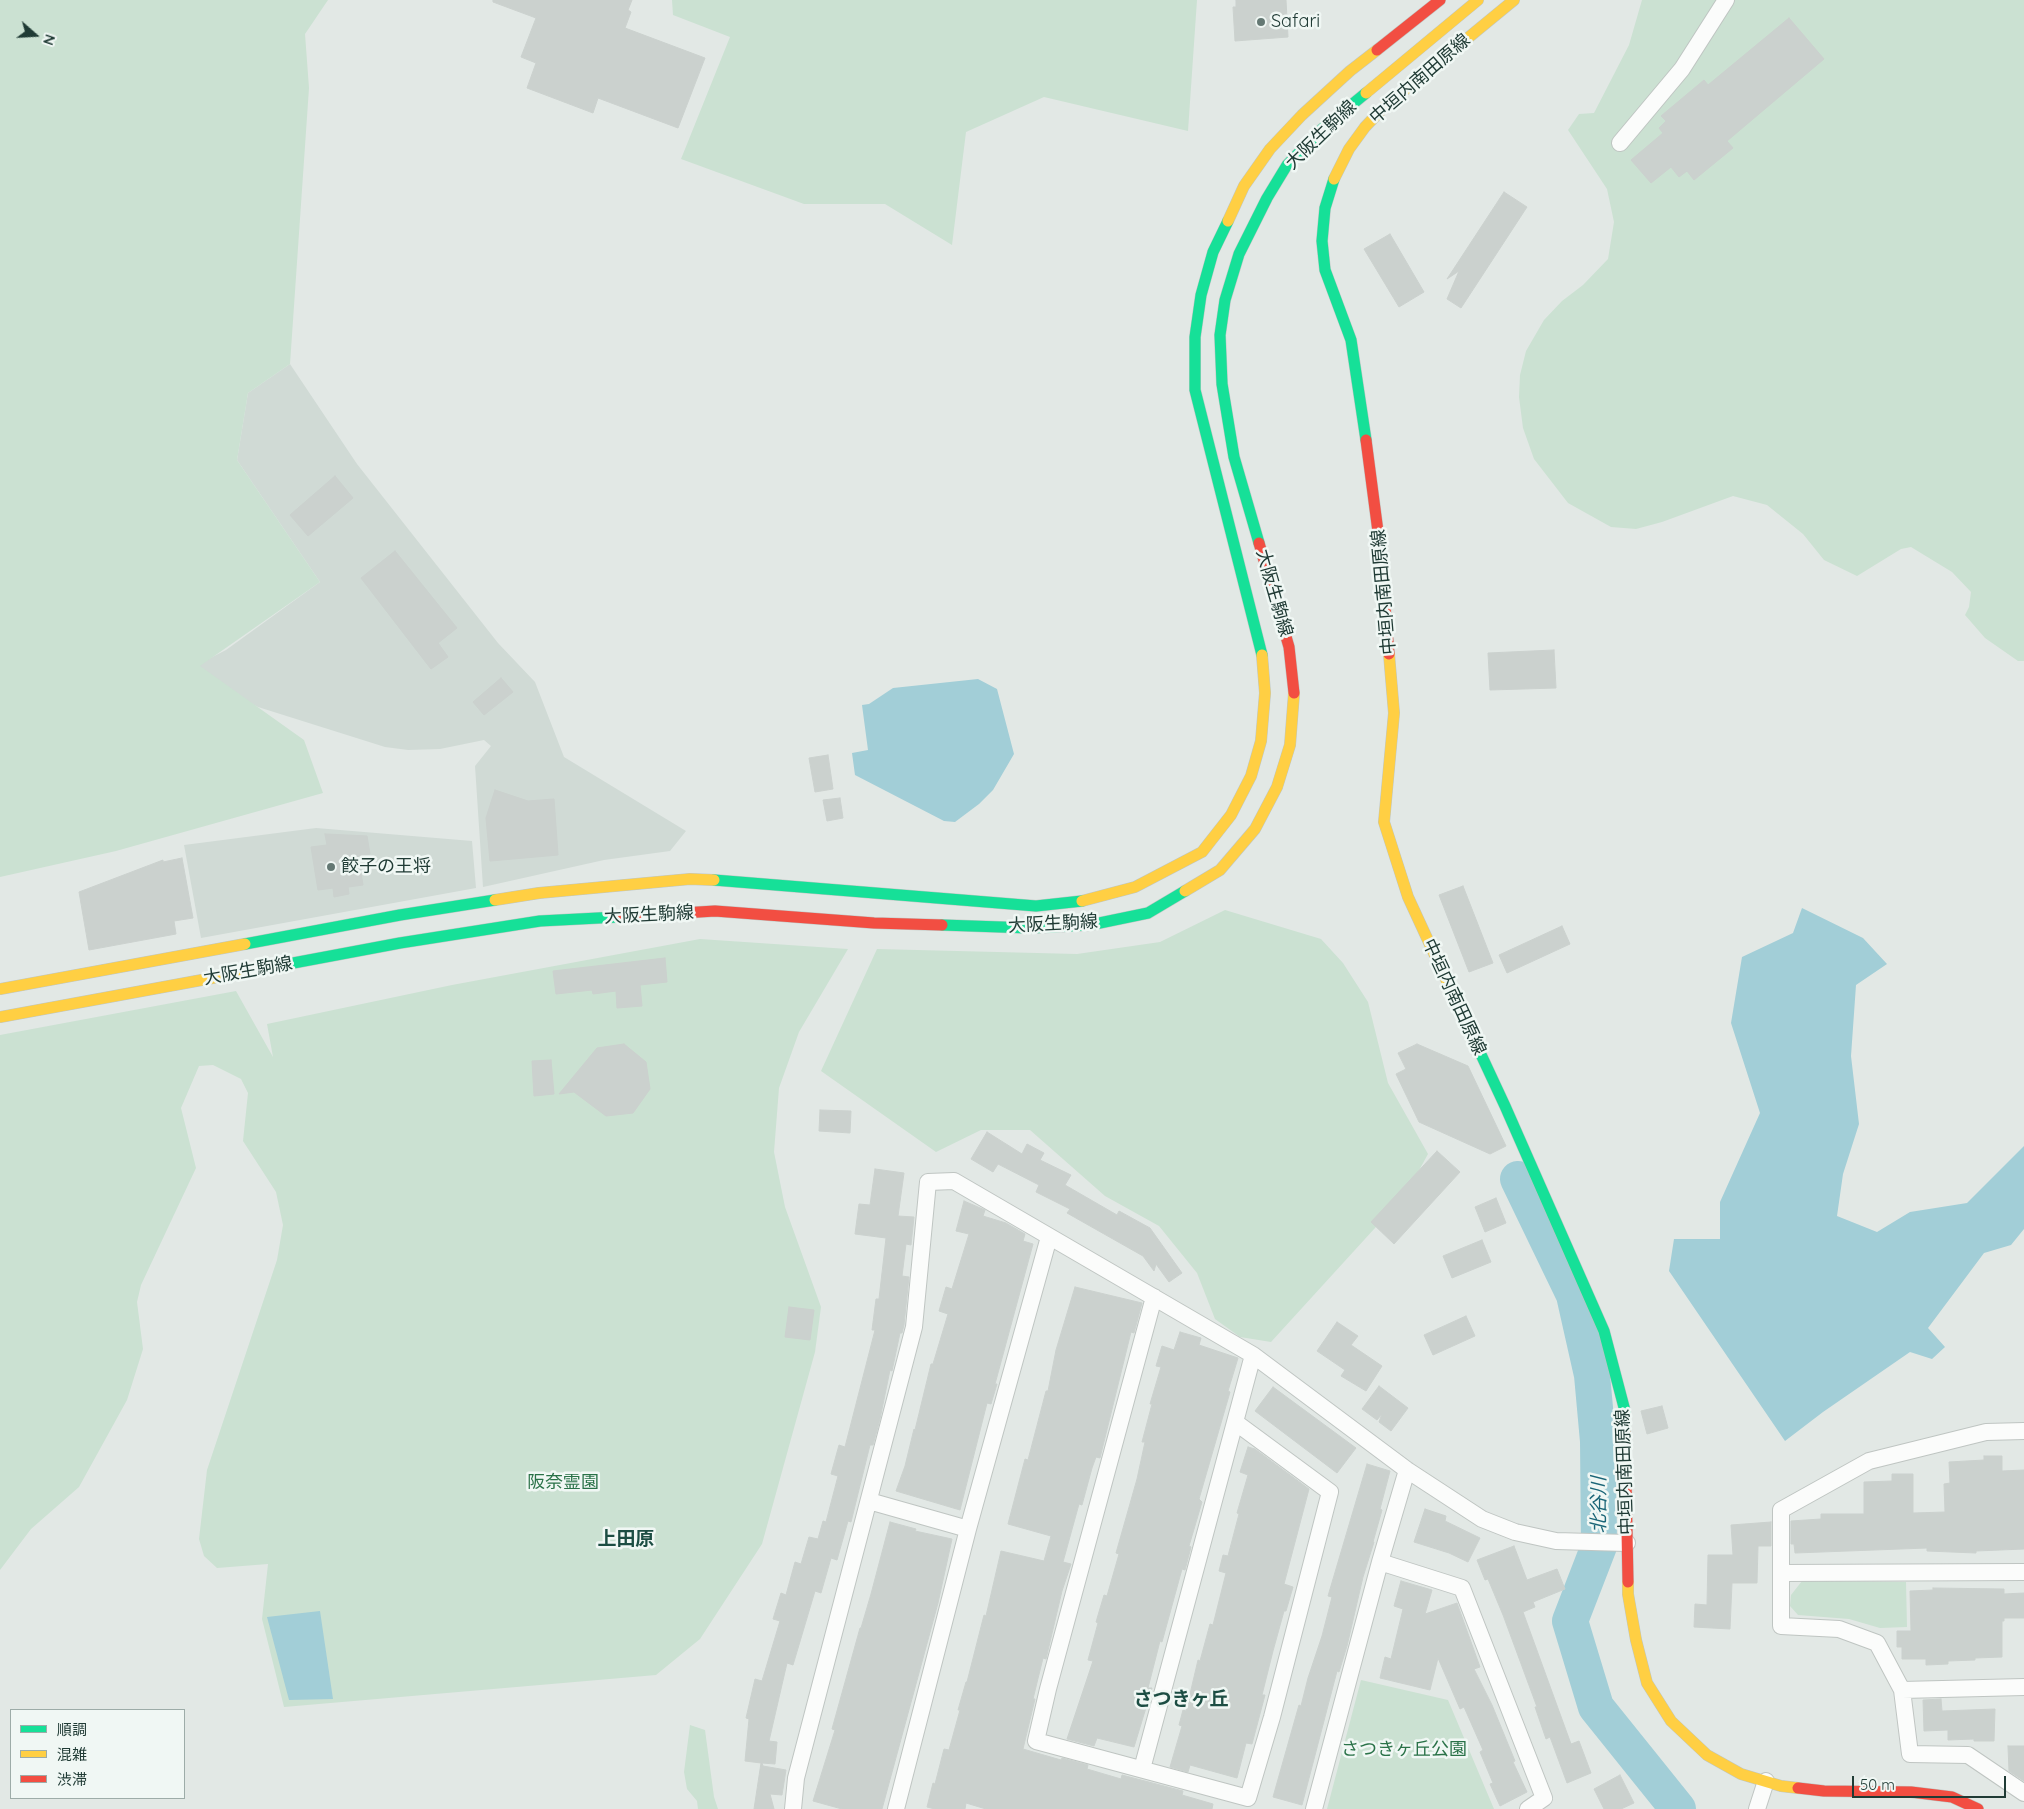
<!DOCTYPE html>
<meta charset="utf-8">
<style>
body{margin:0}
#map{position:relative;width:2024px;height:1809px;overflow:hidden;background:#e2e8e5;font-family:Quicksand,"Noto Sans JP",sans-serif}
canvas{display:block}
.legend{position:absolute;left:10px;top:1709px;width:175px;height:90px;box-sizing:border-box;background:#f0f7f4;border:1px solid #9daca8;margin:0;padding:6px 9px;list-style:none;font-size:15px;color:#203b35}
.legend li{display:flex;align-items:center;gap:10px;height:25px}
.legend b{width:25px;border:1px solid #9daca8}
.north{position:absolute;left:10px;top:10px;width:50px;height:50px;-webkit-text-stroke:4px #f0f7f4;paint-order:stroke;rotate:109deg;font-size:14px;font-weight:700;line-height:20px;text-align:center;color:#203b35}
.north::after{content:'';display:block;margin:auto;width:18px;height:22px;background:#203b35;clip-path:polygon(50% 0,100% 100%,50% 72%,0 100%)}
.scale{position:absolute;left:1852px;top:1776px;width:154px;height:22px;box-sizing:border-box;border:2px solid #203b35;border-top:0;padding-left:6px;font-size:15px;line-height:18px;white-space:nowrap;color:#203b35;-webkit-text-stroke:4px #f0f7f4;paint-order:stroke}
</style>
<div id="map">
<canvas width="2024" height="1809"></canvas>
<ul class="legend">
<li><b style="height:6px;background:#16e098"></b>順調</li>
<li><b style="height:6px;background:#ffcf43"></b>混雑</li>
<li><b style="height:6px;background:#f24e42"></b>渋滞</li>
</ul>
<div class="north">N</div>
<div class="scale">50 m</div>
</div>
<script>
const ctx = document.querySelector('canvas').getContext('2d');
ctx.lineJoin = 'round';
function paint(path, color) { ctx.fillStyle = color; ctx.fill(path, 'evenodd'); }
const toPath = rows => new Path2D(rows.map(r => 'M' + r).join(''));
function trace(path, color, width, dash) { ctx.strokeStyle = color; ctx.lineWidth = width; ctx.lineCap = dash ? 'butt' : 'round'; ctx.setLineDash(dash || []); ctx.stroke(path); }
function write(font, color, halo, rows, align = 'center') {
  ctx.font = font + ' Quicksand,"Noto Sans JP",sans-serif'; ctx.lineWidth = 5; ctx.setLineDash([]); ctx.textBaseline = 'middle'; ctx.strokeStyle = halo; ctx.fillStyle = color; for (const [text, x, y, turn = 0] of rows) {
    ctx.save(); ctx.translate(x, y); ctx.rotate((+turn || 0) * Math.PI / 180); ctx.textAlign = isNaN(turn) ? turn : align; if (halo) ctx.strokeText(text, 0, 0); ctx.fillText(text, 0, 0); ctx.restore();
  }
}
const built = toPath([
 [290,364,357,464,498,643,535,682,564,757,686,831,670,851,604,860,483,887,475,766,491,746,484,740,440,749,408,750,385,747,258,707,183,672,226,650,320,582,237,460,248,393],
 [316,828,472,841,476,888,201,938,184,845]
]);
const green = toPath([
 [0,0,328,0,305,34,309,88,290,364,248,393,237,460,320,582,200,666,304,740,323,793,116,851,0,877],
 [672,0,1197,0,1188,131,1044,97,966,132,952,245,885,204,804,204,681,159,730,37,673,15],
 [1642,0,2024,0,2024,661,2018,661,1985,638,1965,615,1969,607,1971,592,1952,572,1911,547,1901,549,1857,576,1824,560,1803,534,1767,505,1733,496,1662,522,1636,529,1611,527,1568,503,1534,459,1523,428,1519,397,1520,375,1526,351,1544,320,1562,301,1583,285,1608,259,1614,222,1607,189,1568,130,1579,114,1594,113,1629,45],
 [1225,910,1321,939,1343,963,1368,1002,1388,1083,1428,1154,1406,1194,1271,1342,1240,1337,1215,1319,1197,1273,1159,1226,1105,1196,1030,1130,981,1130,936,1152,821,1071,877,949,1077,954,1160,942],
 [700,939,848,949,799,1032,779,1088,774,1152,785,1207,821,1307,815,1352,762,1544,700,1639,656,1675,284,1707,262,1619,268,1564,217,1568,204,1556,199,1539,207,1470,277,1260,283,1225,276,1192,243,1141,248,1093,241,1079,213,1065,199,1066,181,1108,196,1168,141,1285,137,1302,143,1349,127,1400,79,1487,31,1529,0,1570,0,1035,236,991,273,1057,267,1024,452,985],
 [1802,1581,1906,1582,1907,1627,1880,1628,1849,1619,1798,1615,1790,1606,1791,1595],
 [1361,1680,1448,1700,1494,1809,1327,1809],
 [690,1725,705,1730,714,1797,718,1809,698,1809,697,1801,687,1789,684,1772]
]);
const water = toPath([
 [978,679,997,689,1014,754,993,790,979,804,955,822,944,821,855,775,852,753,868,750,862,705,869,704,893,688],
 [1802,908,1863,938,1887,964,1856,985,1851,1056,1859,1124,1843,1174,1837,1216,1877,1232,1910,1212,1967,1203,2024,1146,2024,1229,2011,1245,1984,1253,1928,1328,1945,1347,1932,1359,1910,1352,1823,1412,1785,1441,1669,1271,1674,1239,1720,1239,1720,1202,1760,1113,1731,1023,1742,957,1793,933],
 [320,1611,333,1699,289,1700,267,1617]
]);
const river = toPath([
 [1518,1179,1574,1295,1592,1375,1598,1441,1599,1546,1570,1621,1596,1707,1678,1809]
]);
const building = toPath([
 [493,0,632,0,628,10,631,12,625,28,705,58,678,128,598,98,593,113,527,88,536,63,521,57,536,18,493,2,493,0],
 [1236,0,1286,0,1288,37,1235,41,1233,7,1236,7,1236,0],
 [1789,18,1824,59,1727,141,1733,148,1694,180,1687,171,1679,177,1671,167,1651,183,1631,160,1663,133,1659,128,1666,121,1661,116,1704,80,1708,85,1789,18],
 [1504,192,1527,207,1461,308,1447,299,1459,271,1447,279,1504,192],
 [1390,234,1424,292,1399,307,1364,249,1390,234],
 [335,476,353,498,308,536,290,515,335,476],
 [395,551,457,628,438,643,448,657,431,669,361,578,395,551],
 [1554,650,1556,688,1490,690,1488,653,1554,650],
 [501,678,513,692,484,715,473,702,501,678],
 [828,755,833,789,815,792,809,758,828,755],
 [495,790,528,801,554,799,558,855,490,861,486,818,495,790],
 [840,798,843,818,827,821,823,800,840,798],
 [325,834,367,836,370,854,358,856,363,885,348,887,349,894,334,897,333,888,318,890,311,847,327,845,325,834],
 [182,858,193,918,174,921,176,934,89,950,79,892,163,860,163,862,182,858],
 [1463,886,1493,963,1469,972,1439,895,1463,886],
 [1562,926,1570,944,1507,973,1499,955,1562,926],
 [665,958,667,982,640,985,642,1006,617,1008,616,991,593,994,592,990,556,994,553,971,665,958],
 [624,1044,646,1062,650,1089,633,1113,606,1116,574,1092,559,1094,597,1048,624,1044],
 [1417,1044,1468,1066,1506,1146,1490,1154,1419,1122,1396,1074,1406,1069,1398,1053,1417,1044],
 [551,1060,554,1094,534,1096,532,1061,551,1060],
 [820,1110,851,1111,850,1133,819,1131,820,1110],
 [987,1132,1022,1154,1027,1144,1044,1153,1040,1160,1071,1175,1065,1185,1117,1215,1119,1211,1150,1228,1182,1273,1169,1282,1156,1264,1154,1271,1143,1256,1067,1213,1070,1209,1036,1192,1039,1185,998,1164,993,1172,971,1159,987,1132],
 [1437,1151,1460,1172,1394,1244,1371,1222,1437,1151],
 [875,1169,904,1173,898,1216,914,1217,911,1245,906,1244,902,1276,909,1277,904,1325,902,1333,900,1333,892,1371,890,1370,880,1419,873,1445,870,1445,851,1522,848,1521,837,1560,831,1558,821,1593,815,1591,793,1665,787,1663,769,1741,777,1742,775,1764,762,1763,763,1766,786,1770,782,1795,770,1794,774,1809,754,1809,761,1763,745,1761,749,1719,746,1718,755,1679,762,1681,780,1621,773,1619,781,1593,786,1595,795,1562,801,1564,809,1537,818,1539,823,1521,826,1522,838,1476,831,1474,839,1445,845,1447,875,1330,872,1330,876,1299,879,1299,886,1238,855,1234,859,1204,870,1205,875,1169],
 [1496,1198,1506,1223,1485,1232,1475,1207,1496,1198],
 [964,1201,985,1210,983,1216,1006,1223,1025,1234,1023,1241,1033,1244,995,1384,997,1384,991,1404,987,1403,960,1510,896,1491,905,1466,914,1429,915,1430,931,1364,933,1364,948,1314,939,1311,946,1287,952,1289,969,1234,956,1231,964,1201],
 [1482,1240,1491,1262,1452,1278,1443,1256,1482,1240],
 [1075,1287,1142,1303,1134,1333,1131,1332,1100,1458,1096,1457,1092,1468,1082,1505,1079,1504,1063,1562,1071,1564,1062,1591,1046,1659,1043,1658,1033,1699,1035,1699,1023,1749,1061,1760,1062,1758,1088,1765,1087,1769,1121,1779,1122,1775,1183,1791,1182,1795,1213,1804,1212,1809,986,1809,966,1803,965,1809,935,1809,927,1807,933,1783,935,1784,944,1749,949,1750,960,1710,958,1710,966,1682,967,1682,984,1615,986,1616,1001,1551,1044,1561,1051,1536,1008,1524,1025,1459,1028,1460,1046,1391,1048,1391,1056,1350,1075,1287],
 [789,1307,814,1310,810,1340,785,1337,789,1307],
 [1466,1316,1475,1336,1433,1355,1424,1335,1466,1316],
 [1337,1322,1358,1336,1351,1345,1382,1366,1366,1391,1341,1376,1345,1370,1317,1351,1337,1322],
 [1180,1332,1201,1338,1199,1345,1238,1358,1228,1391,1230,1392,1199,1499,1202,1502,1189,1546,1191,1547,1185,1570,1182,1569,1162,1642,1160,1641,1148,1688,1152,1688,1134,1747,1097,1738,1094,1746,1067,1739,1093,1661,1088,1660,1098,1623,1096,1622,1104,1595,1107,1596,1119,1554,1116,1553,1137,1479,1145,1442,1142,1442,1152,1404,1150,1404,1161,1367,1156,1366,1162,1346,1174,1350,1180,1332],
 [1379,1386,1408,1408,1391,1431,1379,1422,1382,1414,1377,1420,1362,1409,1379,1386],
 [1273,1387,1356,1448,1337,1473,1255,1411,1273,1387],
 [1662,1406,1668,1428,1647,1434,1641,1411,1662,1406],
 [1248,1447,1255,1449,1309,1489,1284,1584,1293,1587,1286,1611,1284,1611,1273,1651,1262,1695,1265,1695,1252,1744,1246,1743,1237,1778,1190,1765,1188,1772,1170,1767,1182,1726,1179,1725,1183,1710,1186,1711,1198,1660,1200,1661,1210,1624,1213,1625,1226,1573,1219,1571,1223,1555,1228,1556,1239,1514,1237,1513,1248,1475,1240,1472,1248,1447],
 [1984,1456,2002,1456,2002,1471,2024,1470,2024,1549,1976,1551,1976,1553,1927,1551,1927,1548,1795,1553,1794,1544,1791,1544,1791,1521,1821,1519,1821,1514,1864,1514,1864,1482,1892,1481,1892,1474,1913,1474,1913,1513,1945,1512,1944,1484,1950,1483,1949,1462,1984,1460,1984,1456],
 [1367,1464,1390,1471,1380,1509,1382,1510,1373,1542,1374,1542,1363,1577,1347,1646,1339,1672,1337,1671,1302,1805,1273,1797,1299,1705,1301,1706,1308,1678,1322,1636,1332,1597,1328,1596,1367,1464],
 [1425,1509,1446,1516,1445,1521,1480,1538,1468,1562,1449,1553,1414,1542,1425,1509],
 [890,1522,916,1529,915,1531,952,1539,938,1603,882,1809,842,1809,813,1801,835,1730,832,1729,860,1628,861,1628,871,1594,890,1522],
 [1771,1522,1771,1546,1758,1546,1757,1583,1732,1583,1730,1629,1694,1627,1695,1604,1707,1605,1708,1555,1733,1555,1731,1525,1771,1522],
 [1514,1546,1527,1580,1557,1569,1565,1589,1533,1602,1535,1607,1523,1612,1571,1744,1579,1741,1591,1773,1567,1783,1550,1737,1546,1739,1535,1707,1537,1707,1503,1615,1488,1579,1485,1580,1477,1560,1514,1546],
 [1401,1581,1432,1590,1425,1614,1457,1603,1480,1667,1474,1669,1492,1705,1515,1761,1513,1762,1527,1792,1500,1806,1490,1784,1493,1783,1480,1752,1483,1750,1464,1707,1460,1709,1438,1658,1430,1690,1380,1678,1385,1657,1391,1659,1403,1609,1394,1606,1401,1581],
 [1933,1588,2004,1589,2004,1594,2024,1593,2024,1618,2004,1618,2004,1621,2002,1621,2002,1657,1975,1658,1975,1660,1948,1661,1948,1664,1926,1665,1926,1659,1902,1659,1902,1647,1897,1647,1897,1631,1911,1631,1910,1591,1933,1590,1933,1588],
 [1941,1699,1942,1711,1995,1709,1994,1741,1974,1741,1974,1739,1948,1740,1948,1730,1924,1731,1923,1700,1941,1699],
 [2008,1746,2024,1746,2024,1781,2009,1771,2008,1746],
 [1620,1775,1634,1803,1621,1809,1604,1809,1594,1789,1620,1775]
]);
const street = toPath([
 [1620,143,1682,69,1726,0],
 [1154,1297,1048,1689,1036,1741,1248,1798,1272,1717,1330,1492,1235,1422],
 [2024,1431,1986,1432,1869,1461,1781,1510,1781,1626,1839,1629,1877,1643,1902,1690,2024,1687],
 [869,1501,968,1529],
 [1380,1562,1462,1588,1544,1798,1528,1809],
 [1782,1573,2024,1572],
 [1902,1690,1910,1754,1968,1755,2024,1793],
 [1142,1769,1253,1355],
 [793,1809,796,1778,914,1327,928,1182,954,1181,1253,1355,1407,1470,1482,1519,1515,1532,1556,1541,1627,1543],
 [896,1809,968,1529,1049,1237],
 [1314,1809,1380,1562,1407,1470],
 [1757,1809,1766,1781]
]);
const fast = toPath([
 [1334,179,1325,208,1322,241,1325,270,1351,340,1366,440],
 [1228,221,1213,252,1201,295,1195,337,1195,390,1262,655],
 [1259,543,1234,457,1222,384,1220,335,1225,300,1239,254,1267,198,1287,165,1322,129,1366,93],
 [714,880,1036,906,1082,901],
 [942,925,1030,928,1090,925,1148,913,1185,891],
 [245,944,400,915,495,900],
 [256,970,400,943,540,921,618,917],
 [1450,988,1505,1106,1604,1331,1625,1411,1625,1431]
]);
const slow = toPath([
 [1366,93,1478,0],
 [1334,179,1349,149,1365,127,1384,107,1514,0],
 [1228,221,1244,186,1270,149,1302,115,1350,71,1377,50],
 [1389,654,1394,713,1384,822,1408,897,1450,988],
 [1185,891,1220,870,1255,829,1277,787,1290,745,1294,693],
 [495,900,539,893,690,879,714,880],
 [1082,901,1135,887,1202,852,1231,815,1251,776,1261,741,1265,693,1262,655],
 [0,989,245,944],
 [0,1017,256,970],
 [1628,1582,1628,1594,1636,1640,1647,1683,1671,1721,1707,1755,1741,1774,1781,1786,1798,1788]
]);
const jam = toPath([
 [1377,50,1440,0],
 [1366,440,1380,547,1389,654],
 [1259,543,1289,647,1294,693],
 [618,917,715,911,874,923,942,925],
 [1625,1431,1628,1582],
 [1798,1788,1824,1791,1911,1792,1952,1797,1978,1809]
]);
const markers = [
 [1261,22,5,"#647873"],
 [331,867,5,"#647873"]
];
const poiNames = [
 ["Safari",1271,22],
 ["餃子の王将",341,867]
];
const streetNames = [
 ["中垣内南田原線",1420,79,-41],
 ["大阪生駒線",1321,135,-44],
 ["中垣内南田原線",1384,592,-95],
 ["大阪生駒線",1274,593,74],
 ["大阪生駒線",649,915,-3],
 ["大阪生駒線",1053,924,-3],
 ["大阪生駒線",248,971,-10],
 ["中垣内南田原線",1454,997,65],
 ["中垣内南田原線",1625,1472,-92]
];
const parkNames = [
 ["阪奈霊園",563,1483],
 ["さつきヶ丘公園",1404,1750]
];
const waterNames = [
 ["北谷川",1599,1505,-90]
];
const neighbourhoodNames = [
 ["上田原",626,1539],
 ["さつきヶ丘",1181,1699]
];
paint(built, '#d0dad5');
paint(green, '#cbe1d2');
paint(water, '#a2ced7');
trace(river, '#a2ced7', 36);
paint(building, '#cbd1ce');
trace(building, '#cbd1ce', 1);
trace(street, '#bfc5c2', 18);
trace(fast, '#bec6c3', 12);
trace(slow, '#bec6c3', 12);
trace(jam, '#bec6c3', 12);
trace(street, '#fbfcfb', 16);
trace(fast, '#16e098', 11);
trace(slow, '#ffcf43', 11);
trace(jam, '#f24e42', 11);
for (const [x, y, r, color] of markers) { const dot = new Path2D(); dot.arc(x, y, r, 0, 2 * Math.PI); ctx.fillStyle = color; ctx.fill(dot); trace(dot, '#f0f7f4', 2); }
write('18px', '#203b35', '#f0f7f4', poiNames, 'left');
write('18px', '#203b35', '#f0f7f4', streetNames);
write('18px', '#2a7248', '#f0f7f4', parkNames);
write('italic 19px', '#1a6577', '#f0f7f4', waterNames);
write('bold 19px', '#1c4d43', '#f0f7f4', neighbourhoodNames);
</script>
